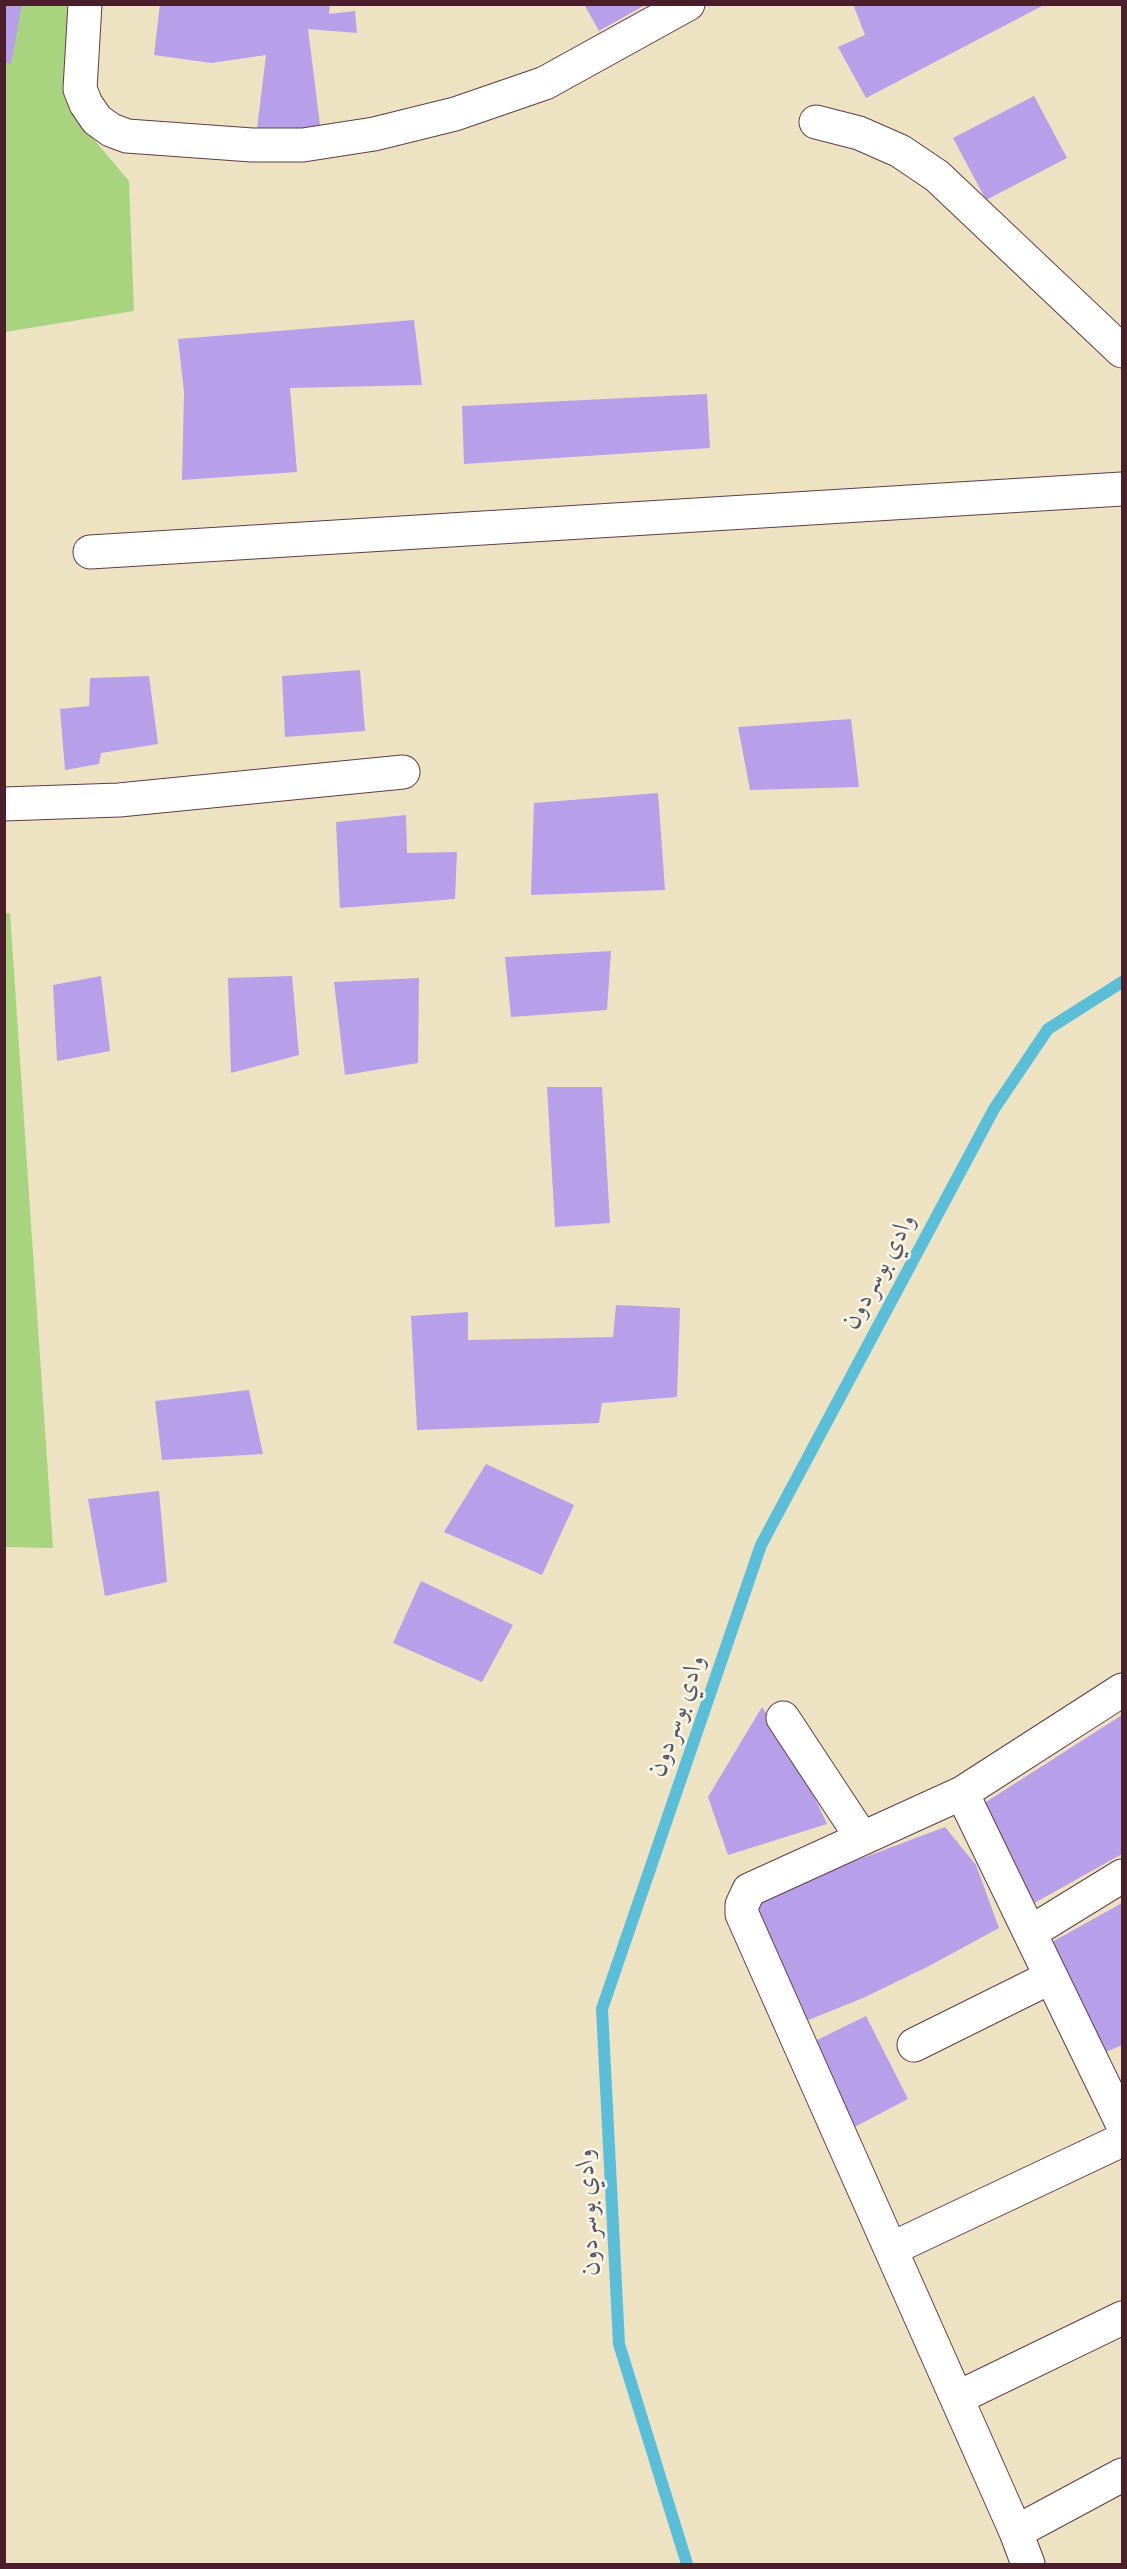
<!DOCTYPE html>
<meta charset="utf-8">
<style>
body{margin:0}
#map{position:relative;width:1127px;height:2569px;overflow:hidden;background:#ede3c3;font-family:"IM FELL English",serif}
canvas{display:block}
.frame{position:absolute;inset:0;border:6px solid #4a1f2b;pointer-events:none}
</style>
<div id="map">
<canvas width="1127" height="2569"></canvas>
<div class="frame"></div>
</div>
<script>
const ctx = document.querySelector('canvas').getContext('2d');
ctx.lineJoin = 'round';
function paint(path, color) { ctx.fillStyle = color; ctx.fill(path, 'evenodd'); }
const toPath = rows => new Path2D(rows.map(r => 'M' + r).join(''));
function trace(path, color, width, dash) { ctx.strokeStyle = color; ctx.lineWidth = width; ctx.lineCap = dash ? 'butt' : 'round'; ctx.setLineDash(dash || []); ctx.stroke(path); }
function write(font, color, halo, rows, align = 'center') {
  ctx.font = font + ' "IM FELL English",Amiri,serif'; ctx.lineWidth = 5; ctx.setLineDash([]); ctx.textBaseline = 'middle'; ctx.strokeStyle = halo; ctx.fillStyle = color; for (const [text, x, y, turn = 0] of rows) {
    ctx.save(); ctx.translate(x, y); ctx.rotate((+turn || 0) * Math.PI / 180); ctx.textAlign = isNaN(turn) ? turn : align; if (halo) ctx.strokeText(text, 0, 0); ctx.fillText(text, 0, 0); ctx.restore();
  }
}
const green = toPath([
 [5,5,67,5,69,110,129,181,134,311,5,332],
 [4,913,10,913,53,1548,5,1547]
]);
const stream = toPath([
 [687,2564,619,2344,602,2009,761,1545,994,1109,1048,1029,1122,982]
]);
const building = toPath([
 [4,4,22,4,11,64,4,62],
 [160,4,330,4,329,14,355,11,357,33,308,29,321,133,257,129,266,55,211,63,154,55],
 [584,4,647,4,599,31],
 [853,4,1046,4,866,98,838,47,865,35],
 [1034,96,1067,158,986,200,953,138],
 [414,320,422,385,290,388,297,472,182,480,184,392,178,339],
 [707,394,710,448,464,464,462,406],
 [360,670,365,731,285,737,282,676],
 [149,676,158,744,101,753,99,764,65,770,60,709,89,706,90,678],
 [851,719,859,787,750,790,738,727],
 [658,793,665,890,531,895,534,803],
 [406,815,407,853,457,852,455,899,340,908,336,822],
 [611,951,607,1010,511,1017,505,957],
 [101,976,110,1051,57,1061,53,985],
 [292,976,299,1055,231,1073,228,978],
 [419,978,418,1063,345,1075,334,982],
 [547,1087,602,1087,610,1223,555,1227],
 [616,1305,680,1308,677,1397,602,1403,599,1423,417,1430,411,1316,468,1312,468,1340,613,1337],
 [249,1390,263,1454,162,1460,155,1401],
 [486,1464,574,1505,542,1575,444,1532],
 [159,1491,167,1582,105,1596,88,1499],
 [421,1581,513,1625,482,1682,393,1643],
 [762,1707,794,1753,827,1824,728,1855,708,1797],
 [1122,1715,1122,1854,1029,1906,975,1809],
 [945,1827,976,1865,999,1928,929,1966,863,1998,806,2021,755,1902,807,1879],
 [1122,1903,1122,2045,1099,2055,1043,1947],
 [866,2016,908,2099,845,2132,817,2040]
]);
const street = toPath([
 [85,4,80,89,86,104,97,120,111,130,127,136,252,145,303,145,374,134,455,114,545,83,688,4],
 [816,122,859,133,900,151,937,176,1122,351],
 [90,552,1122,489],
 [4,804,119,800,403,772],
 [783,1718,862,1838],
 [962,1793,1122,2123],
 [1031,1932,1122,1876],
 [914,2045,1051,1977],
 [891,2249,1122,2140],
 [957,2398,1122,2318],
 [1016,2532,1122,2475],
 [1028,2564,1016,2532,742,1914,742,1905,749,1890,962,1793,1122,1690]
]);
const waterNames = [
 ["وادي بوسردون",881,1272,-62],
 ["وادي بوسردون",679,1716,-71],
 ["وادي بوسردون",590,2212,-93]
];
paint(green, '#a8d480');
trace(stream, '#5bbed9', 12);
paint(building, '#b79fea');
trace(street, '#623c42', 35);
trace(street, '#fff', 33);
write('italic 26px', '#505768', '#fcf5e5', waterNames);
</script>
